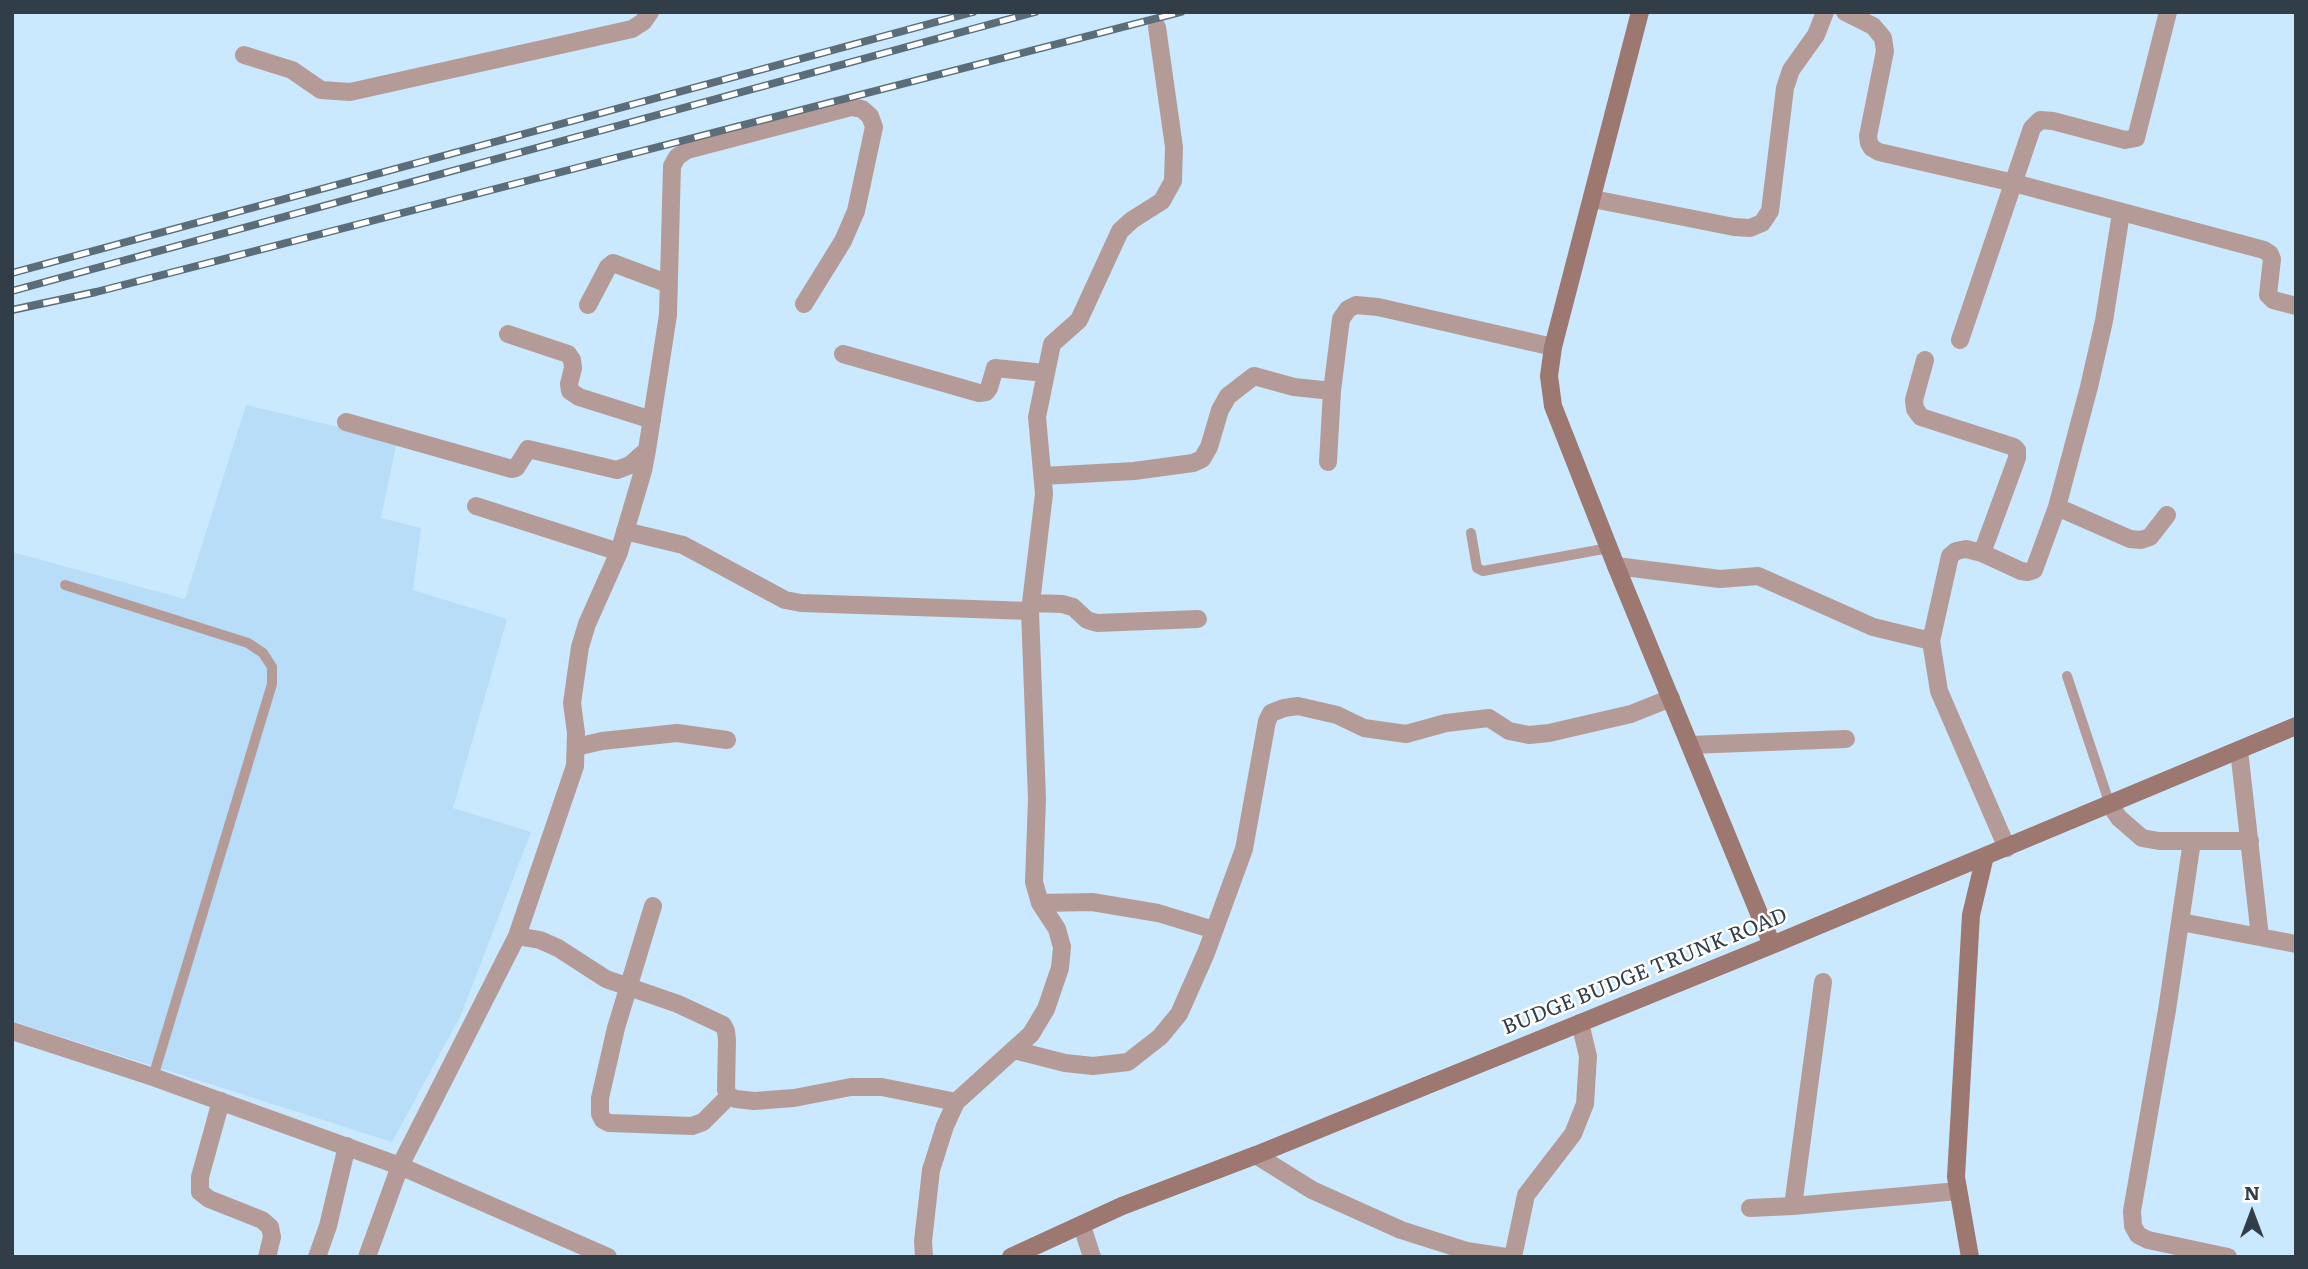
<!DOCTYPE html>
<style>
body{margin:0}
#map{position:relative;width:2308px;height:1269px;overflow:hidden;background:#cae9ff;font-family:Literata,serif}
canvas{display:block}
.frame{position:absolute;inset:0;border:14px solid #323e47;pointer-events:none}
.north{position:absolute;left:2217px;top:1178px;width:70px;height:70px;-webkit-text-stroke:5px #fff;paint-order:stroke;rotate:0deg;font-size:19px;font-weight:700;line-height:28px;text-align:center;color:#323e47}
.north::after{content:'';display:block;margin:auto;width:24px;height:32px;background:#323e47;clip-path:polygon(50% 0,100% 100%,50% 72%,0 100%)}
</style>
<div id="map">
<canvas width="2308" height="1269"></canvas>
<div class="frame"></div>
<div class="north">N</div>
</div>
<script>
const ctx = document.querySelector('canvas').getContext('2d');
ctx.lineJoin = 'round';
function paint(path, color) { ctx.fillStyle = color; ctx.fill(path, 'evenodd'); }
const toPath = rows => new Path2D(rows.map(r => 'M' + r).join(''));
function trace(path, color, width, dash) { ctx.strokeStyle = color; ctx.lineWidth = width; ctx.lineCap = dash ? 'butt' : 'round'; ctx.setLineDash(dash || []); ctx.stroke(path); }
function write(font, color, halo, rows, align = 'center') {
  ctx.font = font + ' Literata,serif'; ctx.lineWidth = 5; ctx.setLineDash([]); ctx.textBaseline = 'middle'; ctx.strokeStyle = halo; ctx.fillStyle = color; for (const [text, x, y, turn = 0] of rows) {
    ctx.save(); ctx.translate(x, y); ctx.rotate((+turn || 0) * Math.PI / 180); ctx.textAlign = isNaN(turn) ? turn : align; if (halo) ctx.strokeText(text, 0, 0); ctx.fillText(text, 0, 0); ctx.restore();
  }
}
const built = toPath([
 [246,405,397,441,381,518,421,528,413,590,507,619,453,808,531,832,461,1015,392,1142,12,1021,12,552,185,599]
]);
const lane = toPath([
 [1471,533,1477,568,1483,571,1609,548],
 [65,585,248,643,263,653,272,667,272,684,153,1077],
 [2067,676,2110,805]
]);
const street = toPath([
 [1845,12,1873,26,1883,38,1885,51,1868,136,1869,143,1872,148,1879,152,2014,183,2264,250,2270,254,2272,259,2268,295,2273,300,2296,306],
 [244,55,292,70,321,90,350,92,632,29,643,22,650,12],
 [1593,199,1734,227,1750,228,1762,223,1770,211,1785,88,1791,70,1816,35,1825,12],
 [588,305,608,267,613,263,669,284],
 [508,334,568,354,572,360,573,368,569,384,570,391,579,397,652,420],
 [1960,340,2032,128,2040,120,2053,121,2125,140,2136,138,2168,12],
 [843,354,979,393,986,392,989,388,995,368,1045,373],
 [1925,360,1914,400,1915,409,1921,417,2014,447,2017,450,2017,458,1982,553],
 [346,422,512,469,516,468,528,449,617,470,630,465,647,450],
 [1328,462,1332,391],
 [1043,476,1134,471,1193,463,1202,459,1209,447,1220,410,1228,396,1254,376,1294,387,1332,391,1341,319,1348,309,1356,305,1378,307,1553,347],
 [476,506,619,552],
 [2057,507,2130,539,2141,540,2150,537,2167,515],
 [625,531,683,545,785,600,801,603,1030,611],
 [1616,566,1720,579,1758,576,1873,627,1931,641],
 [1031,603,1062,604,1073,607,1087,620,1097,623,1198,619],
 [1690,745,1846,739],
 [576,747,602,741,677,733,727,740],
 [2239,750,2260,937],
 [2110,805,2119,818,2142,838,2159,841,2250,841],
 [2192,841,2167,1010,2132,1211,2133,1226,2138,1235,2148,1240,2228,1257],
 [2007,848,1939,691,1931,641,1950,556,1956,551,1966,549,1982,553,2021,571,2028,572,2034,570,2057,507,2089,387,2104,321,2121,213],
 [1040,903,1092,902,1158,913,1214,930],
 [653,906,616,1028,600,1098,600,1114,603,1120,609,1123,692,1126,703,1122,729,1096],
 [2181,922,2296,944],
 [517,936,540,940,558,948,606,979,678,1004,723,1025,726,1031,727,1040,726,1090,729,1096,736,1099,754,1101,794,1098,851,1087,882,1087,956,1102],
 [12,1031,153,1077,400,1166,608,1257],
 [1014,1050,1065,1063,1093,1066,1128,1062,1160,1037,1179,1014,1206,953,1244,849,1267,721,1271,713,1284,708,1298,706,1337,715,1364,728,1406,734,1446,723,1489,718,1509,731,1529,735,1549,733,1631,714,1671,698],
 [221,1101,200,1177,200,1192,209,1199,262,1220,270,1227,272,1237,267,1257],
 [1256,1155,1312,1190,1401,1230,1467,1251,1506,1257],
 [1793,1206,1823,982],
 [1750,1208,1793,1206,1958,1191],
 [1082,1226,1092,1257],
 [317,1257,328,1226,347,1146],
 [367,1257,400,1166,517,936,575,766,576,733,572,703,580,647,587,624,619,552,643,471,647,450,668,315,672,166,677,157,687,150,851,107,862,109,870,116,874,127,856,211,843,241,804,304],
 [924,1257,923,1241,931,1170,945,1126,956,1102,1031,1034,1046,1009,1060,968,1062,947,1057,929,1040,903,1034,882,1037,799,1030,611,1044,494,1037,417,1052,344,1079,320,1120,231,1132,220,1162,201,1173,181,1174,147,1157,27],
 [1513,1257,1526,1195,1573,1134,1585,1104,1588,1056,1580,1023]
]);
const secondary = toPath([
 [1640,12,1553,347,1549,376,1553,406,1616,566,1772,945],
 [1011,1257,1122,1206,1256,1155,1772,945,2296,726],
 [1970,1257,1956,1177,1971,915,1985,856]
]);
const rail = toPath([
 [12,273,973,12],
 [12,291,1035,12],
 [12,310,96,292,1181,12]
]);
const streetNames = [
 ["BUDGE BUDGE TRUNK ROAD",1645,972,-22]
];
paint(built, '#b8ddf8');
trace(lane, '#b59b97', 10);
trace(street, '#b59b97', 18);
trace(secondary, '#9d7871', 18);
trace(rail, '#5c6d7a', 8);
trace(rail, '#fff', 5, [16]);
write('21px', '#323e47', '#fff', streetNames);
</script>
